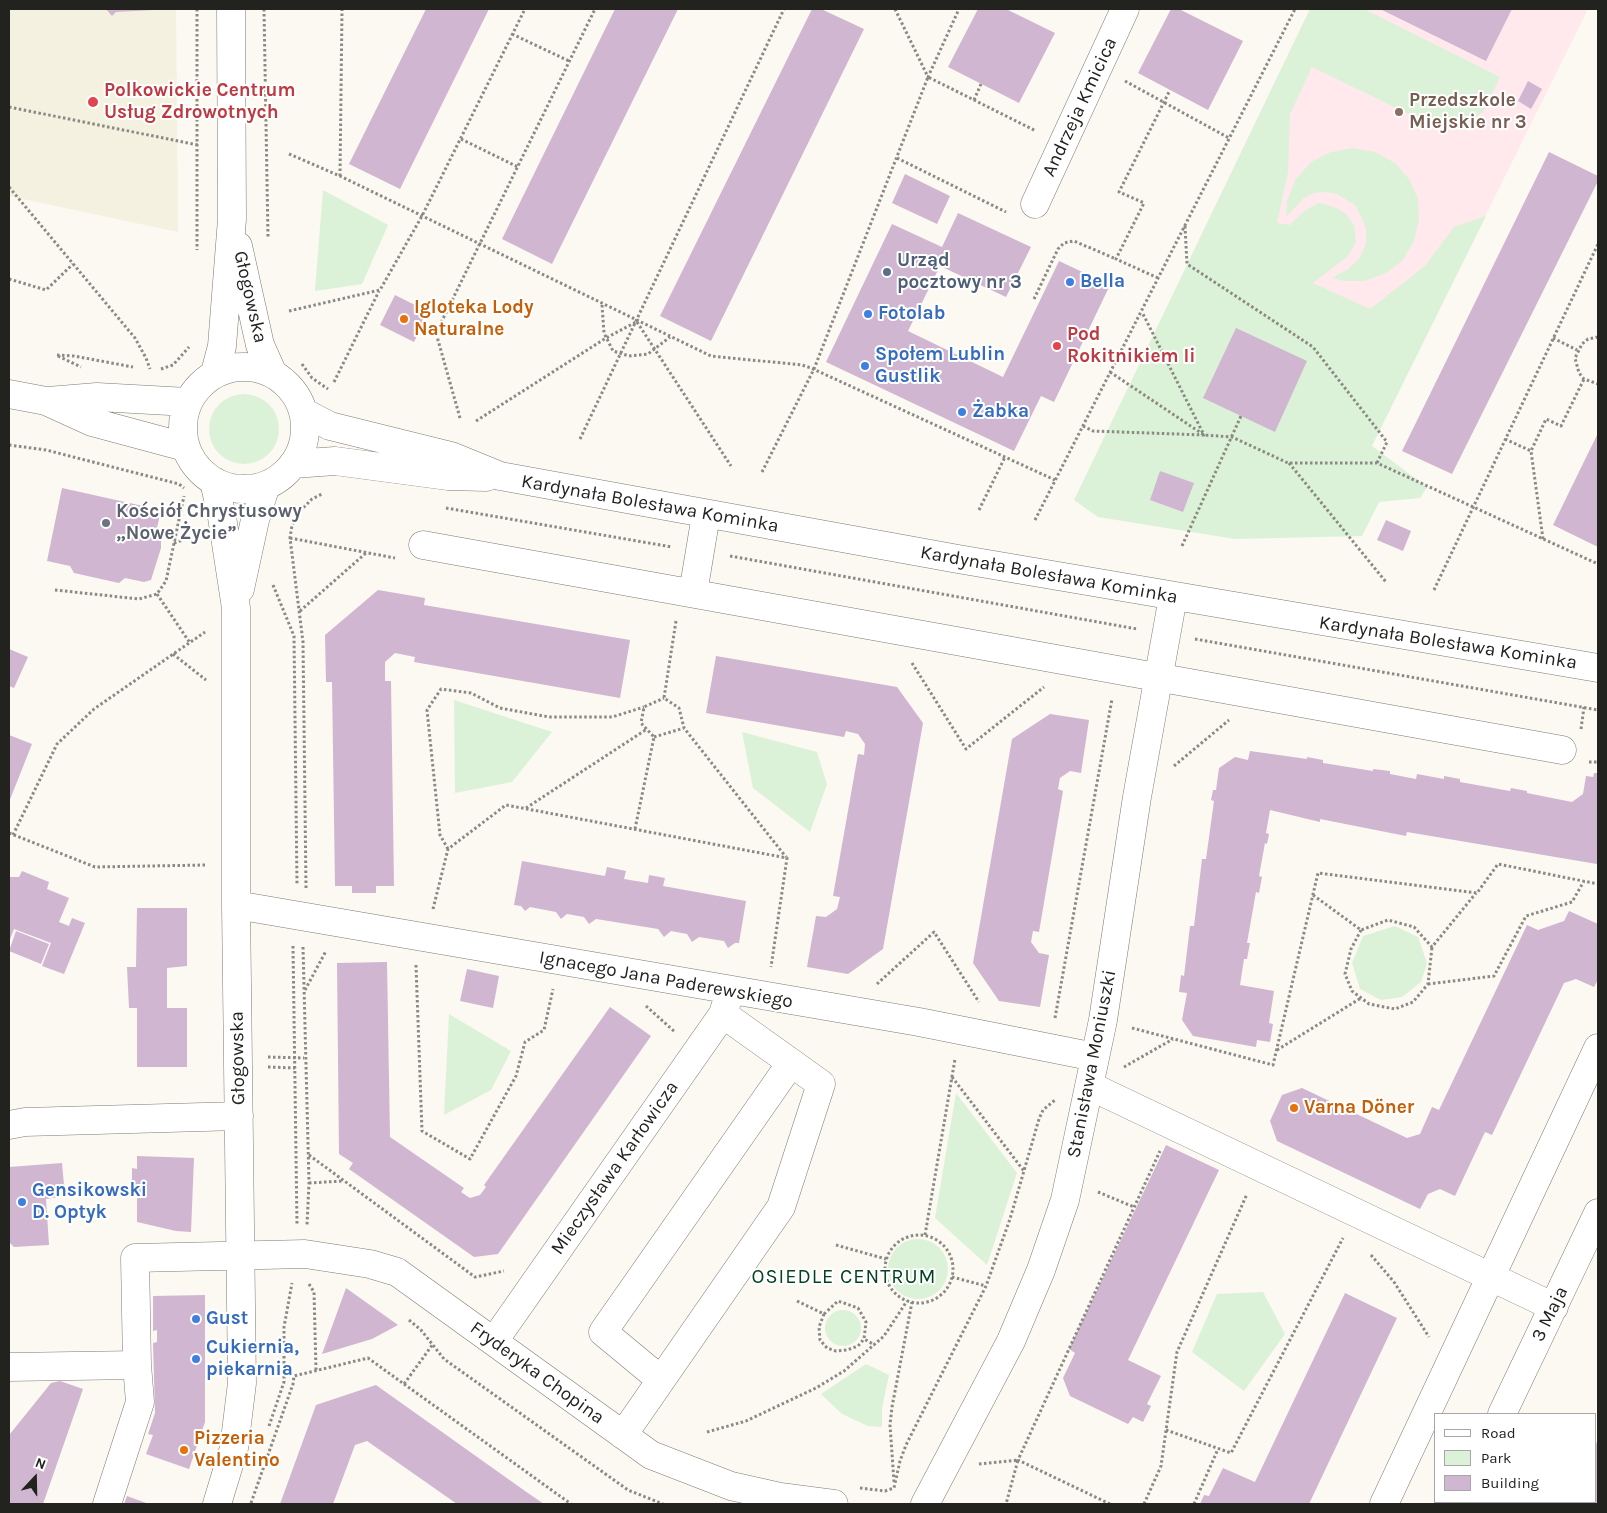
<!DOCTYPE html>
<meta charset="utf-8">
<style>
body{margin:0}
#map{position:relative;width:1607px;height:1513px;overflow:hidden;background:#fbf9f1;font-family:Karla,sans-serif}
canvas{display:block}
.frame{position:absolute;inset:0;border:10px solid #22221f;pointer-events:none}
.legend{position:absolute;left:1434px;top:1413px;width:162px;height:90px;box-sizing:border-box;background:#fff;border:1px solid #a7a7a5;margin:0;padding:6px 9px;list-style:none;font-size:15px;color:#22221f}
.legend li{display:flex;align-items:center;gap:10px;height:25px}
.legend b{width:25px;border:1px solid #a7a7a5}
.north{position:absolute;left:10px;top:1453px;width:50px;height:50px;-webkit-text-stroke:4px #fff;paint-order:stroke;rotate:21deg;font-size:14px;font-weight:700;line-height:20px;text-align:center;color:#22221f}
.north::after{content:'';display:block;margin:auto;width:18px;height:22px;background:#22221f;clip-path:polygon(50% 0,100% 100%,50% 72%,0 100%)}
</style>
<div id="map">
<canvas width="1607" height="1513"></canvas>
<div class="frame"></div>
<ul class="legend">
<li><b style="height:6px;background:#fff"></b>Road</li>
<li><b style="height:14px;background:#dbf2d8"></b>Park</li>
<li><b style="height:14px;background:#d0b6d1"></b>Building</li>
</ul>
<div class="north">N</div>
</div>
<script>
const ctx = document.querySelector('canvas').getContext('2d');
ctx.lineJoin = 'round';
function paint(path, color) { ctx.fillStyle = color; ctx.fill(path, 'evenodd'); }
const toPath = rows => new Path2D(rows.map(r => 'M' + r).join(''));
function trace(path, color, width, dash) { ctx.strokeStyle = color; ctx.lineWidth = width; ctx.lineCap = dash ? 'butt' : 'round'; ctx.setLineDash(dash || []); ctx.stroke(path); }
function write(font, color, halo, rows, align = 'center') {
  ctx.font = font + ' Karla,sans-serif'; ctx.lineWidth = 4; ctx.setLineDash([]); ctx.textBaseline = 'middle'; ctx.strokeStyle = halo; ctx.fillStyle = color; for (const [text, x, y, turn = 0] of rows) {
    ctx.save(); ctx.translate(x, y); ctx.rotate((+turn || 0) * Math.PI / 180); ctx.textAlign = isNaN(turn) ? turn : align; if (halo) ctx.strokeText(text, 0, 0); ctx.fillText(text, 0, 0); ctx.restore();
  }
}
const built = toPath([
 [9,9,176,9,178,232,9,196]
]);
const education = toPath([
 [1310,9,1588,9,1412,364,1191,256]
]);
const green = toPath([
 [1310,9,1364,9,1500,77,1483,112,1465,124,1433,126,1312,67,1290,114,1288,172,1277,223,1290,225,1303,212,1318,203,1332,206,1345,213,1354,225,1356,242,1348,256,1313,283,1370,309,1425,266,1454,227,1486,216,1372,446,1427,487,1420,498,1379,502,1362,536,1235,539,1098,517,1074,500],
 [1353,148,1375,152,1395,163,1409,179,1418,199,1419,220,1414,241,1403,260,1386,273,1365,281,1344,281,1332,278,1348,269,1359,259,1366,244,1366,228,1356,206,1337,194,1326,192,1314,193,1304,198,1286,217,1287,200,1296,179,1311,162,1331,152],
 [323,190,388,225,362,284,315,291],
 '209 429a35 35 0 1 1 70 0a35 35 0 1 1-70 0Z',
 [454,700,552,732,512,782,455,793],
 [742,732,817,752,827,784,810,832,753,788],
 [1395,926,1418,937,1427,963,1421,982,1402,997,1381,1000,1360,989,1352,963,1363,936],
 [449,1014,511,1051,491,1090,444,1115],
 [956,1093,1017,1173,987,1265,935,1218],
 '888 1269a30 30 0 1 1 60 0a30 30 0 1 1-60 0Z',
 [1263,1292,1285,1334,1244,1391,1192,1352,1217,1294],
 '825 1328a18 18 0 1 1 36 0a18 18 0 1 1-36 0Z',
 [866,1364,889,1375,882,1408,882,1427,868,1426,842,1414,821,1394]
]);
const building = toPath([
 [106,9,153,9,153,10,116,12,112,16],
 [426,9,489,9,400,189,349,164],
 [615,9,678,9,552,264,502,239],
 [812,9,821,9,864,29,711,341,660,316],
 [978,9,1006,9,1055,33,1019,103,948,67],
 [1171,9,1179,9,1243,41,1208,110,1138,73],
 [1380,9,1512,9,1486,61],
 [1528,81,1542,89,1531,109,1518,101],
 [1549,152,1598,176,1598,181,1452,474,1402,451],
 [905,174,950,196,937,224,892,203],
 [958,213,1031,247,1006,297,940,266,908,331,1003,377,1059,261,1110,285,1054,402,1041,396,1014,451,826,362,892,224,942,247],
 [395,295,429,312,414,342,380,325],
 [1236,328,1307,361,1275,432,1203,398],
 [1598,433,1598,547,1553,525],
 [1160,471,1194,483,1183,512,1150,500],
 [62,488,161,510,155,537,161,540,161,548,151,580,144,582,125,578,119,583,74,573,70,566,47,561],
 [1386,520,1411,531,1403,551,1377,540],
 [378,590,425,598,424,605,630,640,620,698,414,662,415,657,395,653,385,662,385,681,391,681,394,886,376,886,376,893,352,893,352,886,335,886,332,682,326,682,325,635],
 [9,649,28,657,14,688,9,686],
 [716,656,897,687,923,723,883,949,848,974,807,967,816,916,826,917,837,909,840,897,833,896,858,754,864,755,865,744,858,734,846,731,844,737,706,713],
 [1050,714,1089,720,1081,773,1070,771,1060,778,1058,789,1063,791,1039,932,1033,931,1031,942,1039,953,1049,955,1040,1007,999,1001,973,963,1012,739],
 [9,735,32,744,9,802],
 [1250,751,1307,759,1307,757,1323,760,1323,763,1373,771,1373,769,1390,771,1390,774,1416,779,1417,774,1444,779,1444,776,1460,779,1460,782,1510,791,1511,788,1527,791,1527,793,1572,802,1583,794,1586,776,1593,777,1594,773,1598,773,1597,864,1407,832,1406,836,1320,819,1320,822,1270,810,1266,833,1269,834,1267,844,1265,843,1259,876,1262,877,1259,893,1256,892,1247,943,1250,943,1247,959,1244,959,1240,985,1274,991,1269,1023,1273,1024,1270,1042,1257,1040,1256,1047,1193,1036,1182,1020,1187,993,1179,992,1181,975,1184,976,1190,926,1194,926,1202,859,1206,859,1214,801,1211,800,1213,790,1216,790,1219,768,1235,757,1248,760],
 [522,861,605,876,607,867,626,871,624,879,648,883,649,875,665,878,663,886,746,901,739,943,735,943,728,948,724,941,699,937,692,942,687,934,671,931,664,937,658,929,596,919,589,924,584,917,567,914,561,919,556,912,530,907,525,911,521,906,514,905],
 [22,871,49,882,47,889,69,898,59,922,69,926,72,918,85,923,64,974,42,966,51,943,14,929,9,942,9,877,19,877],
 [137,908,187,908,187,966,167,968,167,1008,187,1008,187,1067,137,1067,137,1008,129,1008,127,967,136,967],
 [1569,911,1598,924,1598,980,1594,987,1576,979,1564,983,1492,1135,1485,1132,1455,1196,1440,1189,1428,1194,1420,1209,1277,1141,1270,1121,1282,1095,1302,1088,1407,1138,1420,1134,1432,1107,1439,1110,1527,925,1538,930,1564,921],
 [16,931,49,944,41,964,9,951],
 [387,962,390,1137,464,1188,461,1192,470,1198,480,1195,486,1187,484,1185,610,1007,651,1036,498,1254,474,1257,349,1169,353,1163,339,1154,337,963],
 [467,969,499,976,493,1008,460,1001],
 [1166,1145,1219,1170,1128,1360,1161,1376,1147,1404,1151,1406,1143,1422,1133,1417,1128,1424,1070,1396,1063,1378,1075,1353,1069,1349],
 [137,1156,194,1158,191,1232,176,1231,137,1222,137,1192,132,1191,132,1168,137,1169],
 [62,1163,65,1196,46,1199,49,1245,14,1247,9,1242,9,1167],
 [346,1288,398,1325,372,1339,322,1354],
 [1345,1293,1397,1318,1309,1504,1200,1504,1204,1495,1209,1496,1223,1468,1255,1482],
 [205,1295,205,1422,189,1469,146,1454,153,1435,148,1434,155,1413,153,1343,157,1342,157,1330,153,1331,153,1296],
 [60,1381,83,1389,43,1504,9,1504,10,1434,51,1383],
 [376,1385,525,1491,544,1504,457,1504,367,1441,355,1445,333,1504,280,1504,316,1405],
 [1598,1439,1598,1504,1569,1504,1570,1502,1596,1502,1596,1444],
 [127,1496,149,1504,124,1504]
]);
const path = toPath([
 [197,9,197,250],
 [264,9,268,237],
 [895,9,928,77,959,9],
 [512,34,569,61],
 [1125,81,1229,138],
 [974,100,981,84],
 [9,107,198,145],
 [461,139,518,167],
 [289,154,340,176,711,356,802,365,811,368,1055,480],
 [897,158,1006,212],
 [340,176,342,9],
 [9,187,135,338,146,358,150,369],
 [1185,226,1187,264,1313,347,1387,442,1377,463],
 [1158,278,1116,259,1144,203,1119,192,1170,90],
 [9,279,46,290,73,264],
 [1034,299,1058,249,1064,243,1074,241,1116,259],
 [602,305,604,333,613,351,629,356,648,354,670,337],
 [289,311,380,290,422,216,525,9],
 [637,322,731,466],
 [1598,337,1588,339,1582,344,1575,358,1579,373,1584,379,1598,384],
 [1553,338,1577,350],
 [57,355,74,356,133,367],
 [58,356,81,367],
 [302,364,312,378,328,389],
 [161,369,173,365,189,347],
 [1110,372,1204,435,1232,437,1288,463,1377,463,1598,564],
 [334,382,379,291],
 [460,418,436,333,595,9],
 [476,421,606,338,636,322],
 [1083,426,1093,431,1204,435,1142,312],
 [580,439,784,9],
 [1505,439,1531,451],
 [9,445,46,450,179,484,184,488],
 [1289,463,1386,582],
 [762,472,814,369,928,77,1036,131],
 [446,508,672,547],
 [979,510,1005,457],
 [1035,520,1295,9],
 [290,538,395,558],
 [1543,539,1531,451,1546,419,1561,426,1584,379],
 [174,543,195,536],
 [1182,546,1241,416],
 [730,556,1137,629],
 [273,585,294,636,297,885],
 [55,590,139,599,157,594,166,581,184,496],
 [1434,590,1598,244],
 [157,594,190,643],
 [300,611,366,553],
 [676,621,664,698,679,708,684,728,786,857],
 [1195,639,1598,710],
 [173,654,206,680],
 [912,663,966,749,1044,687],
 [1581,729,1584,707],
 [654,737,684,728],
 [1589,762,1598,762],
 [1174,766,1229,720],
 [526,808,647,729],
 [635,829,654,737,641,723,644,707,664,698],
 [9,833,95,867,206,865],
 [13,835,57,744,94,709,205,632],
 [448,849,440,835,427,710,441,689,471,693,500,708,549,717,612,717,644,707],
 [306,888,303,642,290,538,292,525,300,511,312,499,322,494],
 [1313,895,1361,930,1388,920,1414,927,1432,947,1476,893],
 [433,909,448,849,506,805,787,858,771,967],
 [1361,930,1351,949,1345,974,1352,991,1369,1004,1395,1009,1413,1002,1428,984,1432,947],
 [293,946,297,1224],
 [303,947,309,1183,307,1225],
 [416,965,422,1131,470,1159,516,1076,525,1042,544,1030,553,989],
 [877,984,934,932,979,1002],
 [1428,984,1494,976,1526,916,1572,902,1584,881],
 [305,990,326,951],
 [646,1006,675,1032],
 [1055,1018,1112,699],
 [1132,1028,1273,1065,1318,873,1477,893,1498,864,1598,884],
 [1277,1050,1361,998],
 [268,1057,304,1058],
 [268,1067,295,1068],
 [1124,1067,1173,1039],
 [952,1077,1024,1171],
 [309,1155,475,1277,504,1271],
 [309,1183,343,1181],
 [1098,1192,1134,1207],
 [925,1235,955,1059],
 '885 1269a34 34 0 1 1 68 0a34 34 0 1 1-68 0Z',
 [836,1245,886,1259],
 [1371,1255,1394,1282,1429,1337],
 [952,1277,986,1286],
 [309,1284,314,1292,316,1370],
 [797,1301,824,1314,838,1301,858,1308,866,1322,864,1339,875,1345],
 [824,1314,819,1327,820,1340,827,1348,836,1351,847,1350,858,1346,864,1339],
 [409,1320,421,1330,444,1359,628,1490,663,1504],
 [404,1384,571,1504],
 [269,1426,284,1382,284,1327,292,1283],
 [1166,1430,1231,1453,1343,1238],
 [707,1432,746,1421,816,1388,844,1371,884,1336,907,1301],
 [979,1464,1018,1460,1006,1504],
 [894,1482,890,1425,892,1407,912,1302],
 [860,1488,885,1491,894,1488,900,1461,906,1445,986,1286,1010,1219,1039,1119,1043,1110,1055,1100],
 [251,1503,293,1384,294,1376,368,1358,404,1384,433,1344],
 [1110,1504,1018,1460,1160,1151],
 [1144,1504,1161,1466,1177,1352,1247,1194],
 [1194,1504,1218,1449]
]);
const minor = toPath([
 [1035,204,1125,9],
 [238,246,260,345,273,374],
 '183 428a61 61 0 1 1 122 0a61 61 0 1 1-122 0Z',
 [215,373,222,346,232,219,231,9],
 [9,394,46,401,92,422,185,447],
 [48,401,97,397,188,402],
 [303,412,330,426,451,456,500,476,958,559,1598,668],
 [293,464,335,461,448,476,486,477],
 [214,481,222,517,236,608,236,905,242,1383,234,1448,217,1504],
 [423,545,1562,750],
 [240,589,255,520,266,485],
 [693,593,706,515],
 [236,905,919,1022,1095,1057],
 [1090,1086,1554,1307],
 [9,1125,25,1122,239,1116],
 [494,1341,723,1014,728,998],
 [9,1367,137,1365],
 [661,1380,603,1332,791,1063],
 [1502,1414,1598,1213],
 [623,1435,781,1207,821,1084,723,1014],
 [107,1504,140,1402,137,1365,135,1258,305,1254,370,1264,397,1272,651,1455,731,1486,780,1497,834,1504],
 [925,1504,1011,1341,1041,1270,1065,1200,1103,1020,1137,797,1173,597],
 [1384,1504,1598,1048],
 [1459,1504,1461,1502]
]);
const markers = [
 [93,102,6,"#e0444e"],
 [1399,112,5,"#8d6e63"],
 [887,272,5,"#5c6f8a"],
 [1070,282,5,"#3f7fe0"],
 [868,314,5,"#3f7fe0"],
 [404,319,5,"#e8710a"],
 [1057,346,5,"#e0444e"],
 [865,366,5,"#3f7fe0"],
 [962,412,5,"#3f7fe0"],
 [106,523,5,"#6b7280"],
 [1294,1108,5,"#e8710a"],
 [22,1202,5,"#3f7fe0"],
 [196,1319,5,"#3f7fe0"],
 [196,1359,5,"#3f7fe0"],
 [184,1450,5,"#e8710a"]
];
const healthNames = [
 ["Polkowickie Centrum",104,91],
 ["Usług Zdrowotnych",104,113],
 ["Pod",1067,335],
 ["Rokitnikiem Ii",1067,357]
];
const educationNames = [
 ["Przedszkole",1409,101],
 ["Miejskie nr 3",1409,123]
];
const streetNames = [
 ["Andrzeja Kmicica",1080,107,-65],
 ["Głogowska",250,297,77],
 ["Kardynała Bolesława Kominka",650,504,10],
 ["Kardynała Bolesława Kominka",1049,575,10],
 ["Kardynała Bolesława Kominka",1448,643,9],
 ["Ignacego Jana Paderewskiego",666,980,10],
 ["Głogowska",238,1058,-91],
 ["Stanisława Moniuszki",1092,1064,-79],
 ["Mieczysława Karłowicza",615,1168,-55],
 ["3 Maja",1550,1314,-64],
 ["Fryderyka Chopina",537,1373,36]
];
const serviceNames = [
 ["Urząd",897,261],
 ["pocztowy nr 3",897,283]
];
const shopNames = [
 ["Bella",1080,282],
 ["Fotolab",878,314],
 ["Społem Lublin",875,355],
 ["Gustlik",875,377],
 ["Żabka",972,412],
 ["Gensikowski",32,1191],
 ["D. Optyk",32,1213],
 ["Gust",206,1319],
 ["Cukiernia,",206,1348],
 ["piekarnia",206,1370]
];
const foodNames = [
 ["Igloteka Lody",414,308],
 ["Naturalne",414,330],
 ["Varna Döner",1304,1108],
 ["Pizzeria",194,1439],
 ["Valentino",194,1461]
];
const worshipNames = [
 ["Kościół Chrystusowy",116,512],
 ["„Nowe Życie”",116,534]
];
const neighbourhoodNames = [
 ["OSIEDLE CENTRUM",844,1277]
];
paint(built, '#f4f1e1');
paint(education, '#ffe9ec');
paint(green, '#dbf2d8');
paint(building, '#d0b6d1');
trace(minor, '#7c7b73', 29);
trace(path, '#8a8983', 3, [2.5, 2.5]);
trace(minor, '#fff', 28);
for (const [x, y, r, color] of markers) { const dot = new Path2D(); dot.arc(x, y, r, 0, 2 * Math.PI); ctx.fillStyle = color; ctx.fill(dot); trace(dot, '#fff', 2); }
write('bold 19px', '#be3a42', '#fff', healthNames, 'left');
write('bold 19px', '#785e54', '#fff', educationNames, 'left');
write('19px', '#22221f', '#fff', streetNames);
write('bold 19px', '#4e5e75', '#fff', serviceNames, 'left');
write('bold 19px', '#366cbe', '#fff', shopNames, 'left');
write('bold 19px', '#c56008', '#fff', foodNames, 'left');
write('bold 19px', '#5b616d', '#fff', worshipNames, 'left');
ctx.letterSpacing = '1px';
write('20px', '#024123', '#fff', neighbourhoodNames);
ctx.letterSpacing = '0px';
</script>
